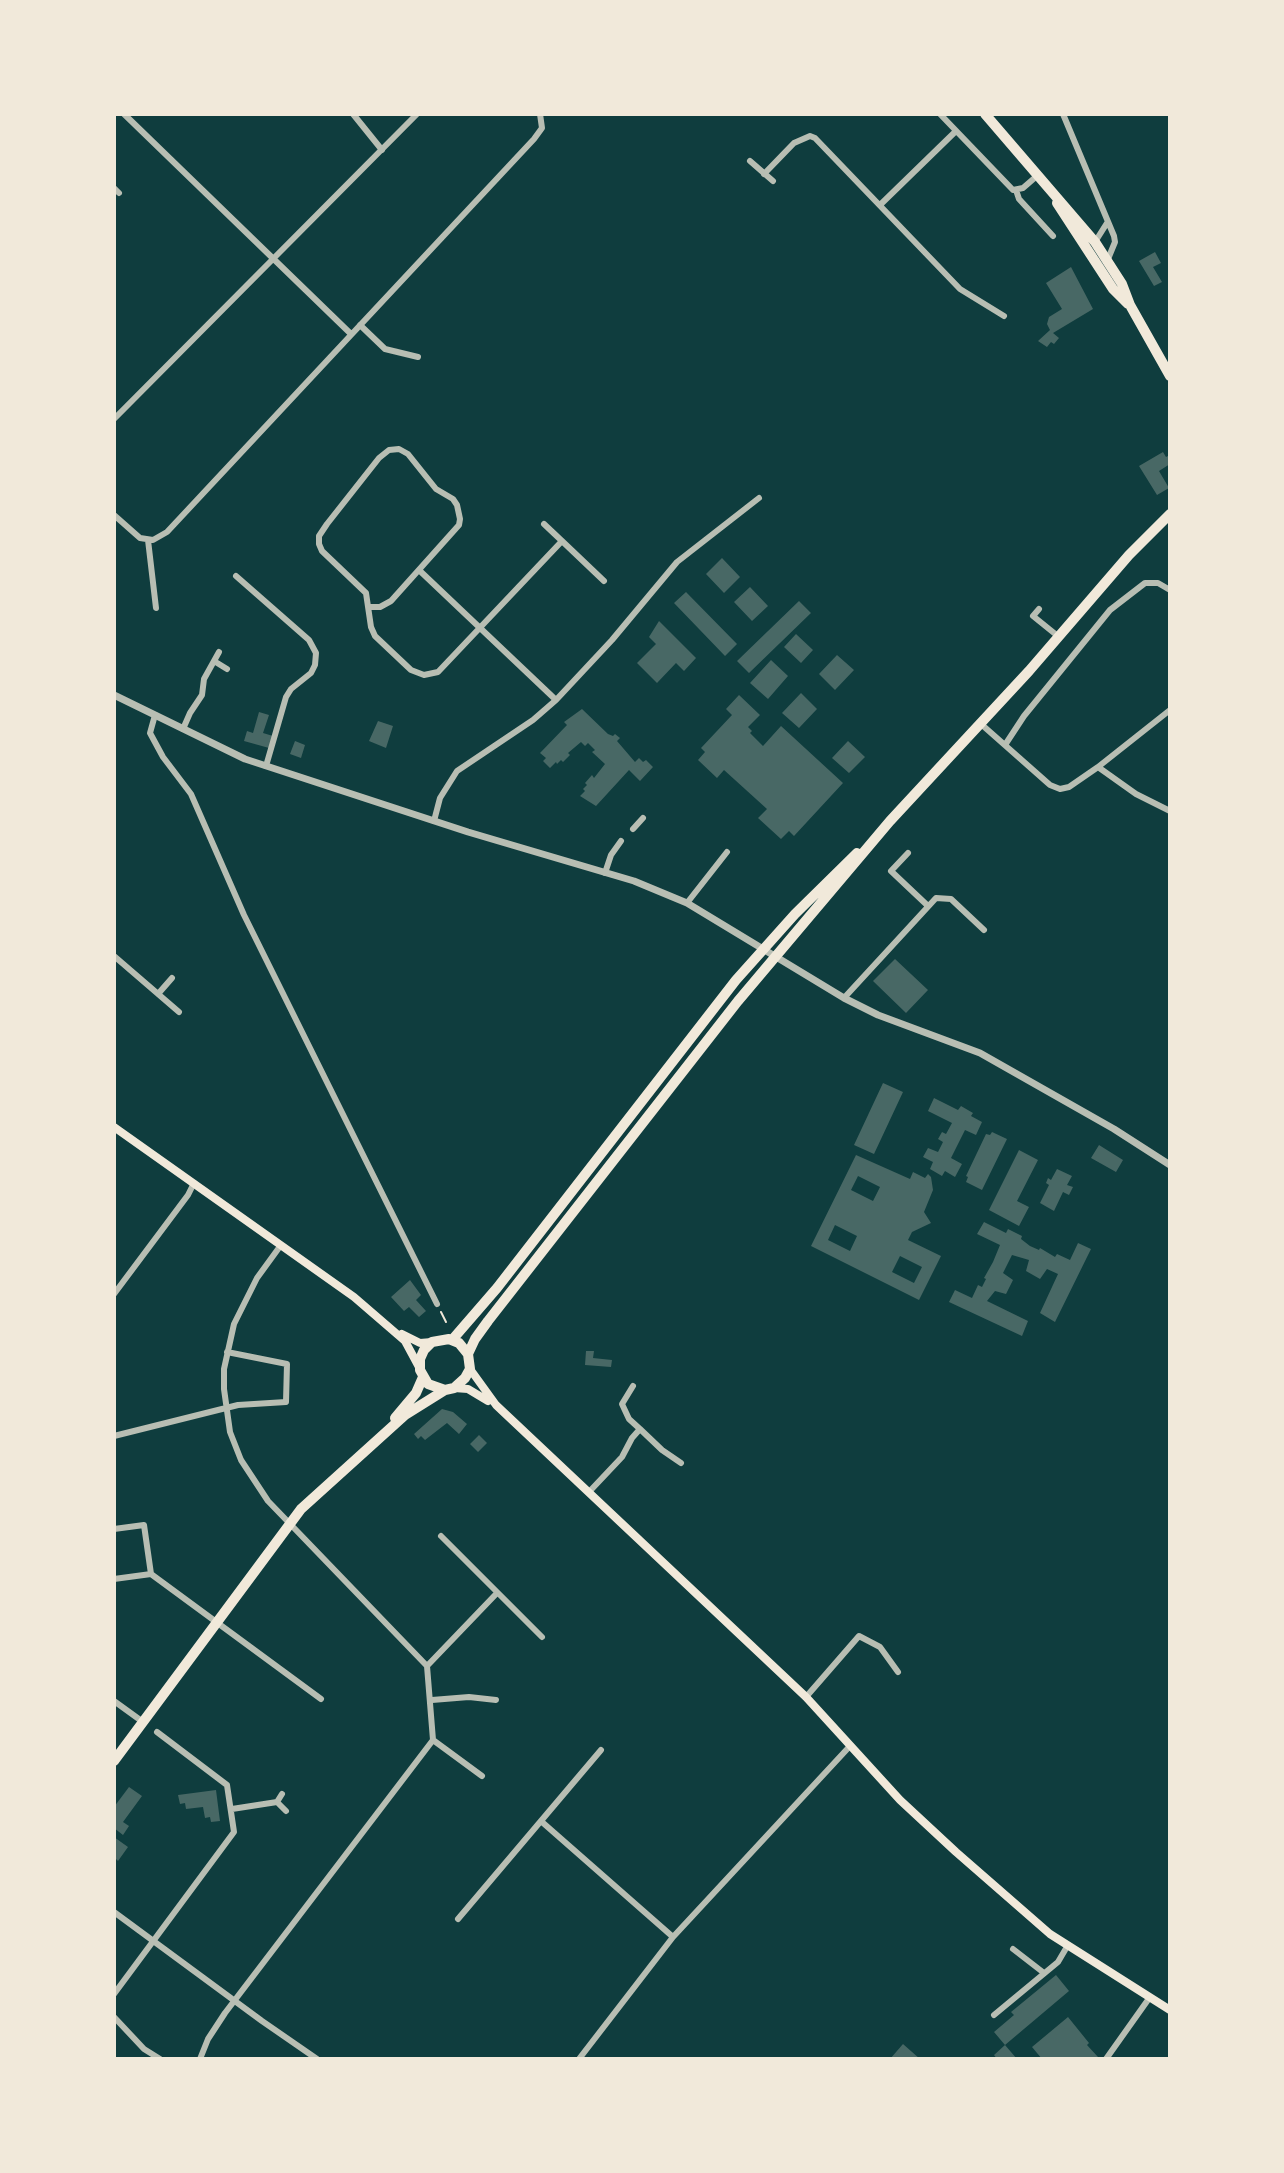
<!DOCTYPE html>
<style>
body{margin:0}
#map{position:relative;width:1284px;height:2173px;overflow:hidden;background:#0f3d3e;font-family:"Space Grotesk",sans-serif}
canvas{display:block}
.frame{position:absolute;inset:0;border:116px solid #f1e9da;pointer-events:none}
</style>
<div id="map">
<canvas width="1284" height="2173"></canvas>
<div class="frame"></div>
</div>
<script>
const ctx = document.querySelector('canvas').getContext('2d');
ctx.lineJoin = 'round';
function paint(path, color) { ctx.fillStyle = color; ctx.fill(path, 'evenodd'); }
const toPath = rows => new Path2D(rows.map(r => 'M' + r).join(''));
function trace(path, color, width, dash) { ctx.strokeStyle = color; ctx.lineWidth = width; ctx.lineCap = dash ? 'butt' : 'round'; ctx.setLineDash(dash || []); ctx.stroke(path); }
const building = toPath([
 [1155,252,1161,263,1153,267,1162,282,1154,286,1139,261],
 [1071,267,1093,309,1053,333,1059,338,1054,344,1051,342,1047,347,1038,341,1050,330,1047,324,1049,317,1062,309,1046,283],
 [1163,452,1166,457,1170,455,1170,464,1159,471,1169,488,1157,495,1139,466],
 [722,558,740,577,724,593,706,574],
 [750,587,768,606,752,621,734,602],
 [686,592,737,644,725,656,674,603],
 [799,601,811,613,749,673,737,661],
 [659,621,696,658,684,671,676,663,657,683,637,663,656,644,649,637],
 [796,634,813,650,801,663,784,647],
 [837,655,854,670,835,690,819,674],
 [771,660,788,676,768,699,750,683],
 [801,693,817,709,799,728,782,713],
 [739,695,760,715,748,727,752,731,750,733,763,746,781,726,843,783,794,836,789,831,781,839,758,818,767,809,724,770,717,778,698,760,705,752,701,748,732,715,726,709],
 [582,709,608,734,613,736,615,734,620,738,617,741,635,762,639,758,643,762,646,760,653,767,640,781,629,770,596,806,580,796,585,791,583,789,587,785,585,783,592,775,594,778,605,764,592,752,595,750,588,743,585,746,581,742,568,753,570,755,563,762,561,760,557,764,556,762,550,768,543,761,546,758,540,753,567,725,564,722],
 [259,712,269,715,263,733,273,736,269,748,244,741,247,731,253,733],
 [378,721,393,726,386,748,369,741],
 [295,741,305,745,301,758,290,754],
 [848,741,865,757,849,773,832,758],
 [895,959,928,990,906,1013,873,981],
 [883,1083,903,1092,874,1154,854,1145],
 [934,1098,958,1110,961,1106,973,1113,971,1116,982,1122,976,1135,965,1130,951,1158,962,1164,955,1177,945,1171,942,1176,930,1169,933,1162,923,1157,928,1148,938,1152,943,1142,938,1139,942,1132,946,1134,952,1123,928,1111],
 [992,1132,1007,1139,982,1190,966,1182,968,1177,966,1176,986,1134,990,1135],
 [1099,1145,1123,1160,1116,1172,1091,1158],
 [1019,1150,1038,1160,1017,1201,1029,1207,1019,1226,989,1210],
 [856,1155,910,1179,913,1172,925,1178,928,1174,931,1177,933,1190,924,1212,931,1223,912,1232,908,1240,941,1256,919,1300,811,1246],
 [858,1176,880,1187,873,1201,851,1190],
 [835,1225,857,1236,850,1251,828,1240],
 [900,1256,922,1267,914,1283,892,1272],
 [1057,1169,1072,1176,1067,1185,1073,1187,1069,1195,1063,1192,1054,1211,1040,1203,1049,1185,1046,1183,1048,1178,1051,1180],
 [984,1222,1006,1233,1008,1229,1022,1236,1021,1239,1030,1246,1039,1250,1040,1248,1055,1257,1057,1254,1070,1260,1078,1243,1091,1249,1055,1322,1040,1313,1058,1274,1047,1269,1040,1279,1026,1271,1029,1260,1012,1255,1003,1273,1013,1280,1006,1294,995,1291,987,1301,1028,1321,1022,1336,949,1302,955,1290,972,1298,978,1285,982,1287,986,1279,984,1278,993,1262,1000,1245,977,1234],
 [410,1280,421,1295,416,1300,426,1311,419,1317,409,1307,404,1311,391,1297],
 [586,1351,594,1351,593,1358,612,1360,611,1367,585,1365],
 [442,1409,453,1412,467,1424,459,1434,447,1423,425,1440,421,1436,418,1439,414,1434],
 [479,1435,487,1443,478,1452,470,1444],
 [129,1787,142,1796,123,1822,129,1826,123,1835,114,1828,114,1807],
 [216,1790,220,1821,211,1822,210,1817,205,1818,203,1807,186,1809,185,1803,180,1804,178,1795],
 [114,1837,128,1847,118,1861,114,1857],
 [1056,1975,1069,1991,1005,2045,1017,2059,997,2059,994,2055,1005,2045,994,2032,1014,2015,1011,2012],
 [1068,2017,1089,2043,1087,2045,1098,2057,1096,2059,1042,2059,1032,2047],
 [903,2044,920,2059,890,2059]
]);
const path = toPath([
 [441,1312,446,1322]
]);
const minor = toPath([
 [124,114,351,334],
 [353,114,382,150],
 [940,114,1013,190,1023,188,1038,175],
 [1063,114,1114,236,1115,242,1108,259],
 [750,161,773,181],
 [764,174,794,143,810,136,815,138,960,289,1004,316],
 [114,188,119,193],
 [1016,190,1019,199,1053,236],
 [881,204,956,131],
 [1095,242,1107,223],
 [360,325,385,349,418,357],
 [114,419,417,114],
 [114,515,140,538,153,540,167,532,534,139,542,128,540,114],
 [544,524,562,541],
 [148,540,156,608],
 [420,571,556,700],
 [236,576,309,640,316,653,315,665,311,673,291,689,286,697,266,766],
 [369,607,380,607,391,601,459,525,460,519,457,505,453,499,436,489,408,454,399,449,389,450,379,458,327,524,319,536,319,544,322,551,366,593,371,627,375,636,411,670,424,675,438,672,562,541,604,581],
 [1039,609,1033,616,1059,637],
 [214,661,227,669],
 [155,715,150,733,163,757,191,794,244,915,437,1304],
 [981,724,1050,785,1060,789,1069,787,1098,767,1136,794,1170,811],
 [183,729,190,713,202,695,204,679,219,652],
 [1005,745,1024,716,1110,610,1145,583,1158,583,1170,590],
 [1098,767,1170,710],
 [434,821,440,798,457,771,533,720,556,700,612,640,677,562,759,498],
 [633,829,643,818],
 [908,853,891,871,927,905],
 [605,873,611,855,621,841],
 [687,903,727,852],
 [114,956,179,1012],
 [158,994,172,978],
 [844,998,936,898,951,899,984,930],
 [114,1294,188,1195,194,1183],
 [633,1386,622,1404,629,1419,640,1429],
 [114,1436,238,1405,286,1402,287,1364,227,1352],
 [589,1492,622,1457,632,1438,640,1429,662,1450,681,1463],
 [114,1529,144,1525,151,1574,114,1579],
 [441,1536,542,1637],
 [151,1574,321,1699],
 [427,1666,497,1593],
 [806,1697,859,1636,880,1647,898,1672],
 [432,1700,469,1697,496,1700],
 [114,1701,143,1722],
 [433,1740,482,1776],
 [277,1802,286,1811],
 [232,1809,277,1802,282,1794],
 [542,1822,673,1937],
 [114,1912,262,2021,317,2059],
 [458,1919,601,1750],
 [1013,1949,1044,1973],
 [114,1994,234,1832,227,1785,157,1732],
 [994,2015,1058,1962,1068,1945],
 [114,2017,144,2049,160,2059],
 [200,2059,208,2039,225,2013,433,1740,427,1666,268,1501,241,1460,230,1432,224,1389,224,1369,234,1324,257,1278,281,1245],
 [579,2059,673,1937,850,1746],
 [1106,2059,1150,1997]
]);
const tertiary = toPath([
 [114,695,245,759,468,832,634,881,687,903,844,998,878,1015,980,1053,1114,1129,1170,1165]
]);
const secondary = toPath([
 [114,1127,354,1297,405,1341,419,1367],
 [402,1334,420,1343,432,1342],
 [470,1369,496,1405,806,1697,900,1800,956,1852,1050,1934,1170,2010],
 [454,1388,468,1389,488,1401]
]);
const trunk = toPath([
 [985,114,1095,242,1122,284,1130,305,1170,376],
 [1057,203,1113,289,1128,304],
 [452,1340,497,1288,736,980,795,914,857,853],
 [468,1354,475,1339,488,1321,738,1001,890,821,1029,671,1129,555,1170,514],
 [395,1418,416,1393,423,1377],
 [114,1761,301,1509,405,1415,445,1390,454,1388,465,1378,470,1369,468,1354,459,1343,449,1339,432,1342,424,1350,420,1359,420,1370,428,1384,445,1390]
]);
paint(building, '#486865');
trace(path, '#f1e9da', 2);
trace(minor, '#b8beb3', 6);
trace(tertiary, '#b8beb3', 7);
trace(secondary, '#f1e9da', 8);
trace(trunk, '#f1e9da', 10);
</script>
